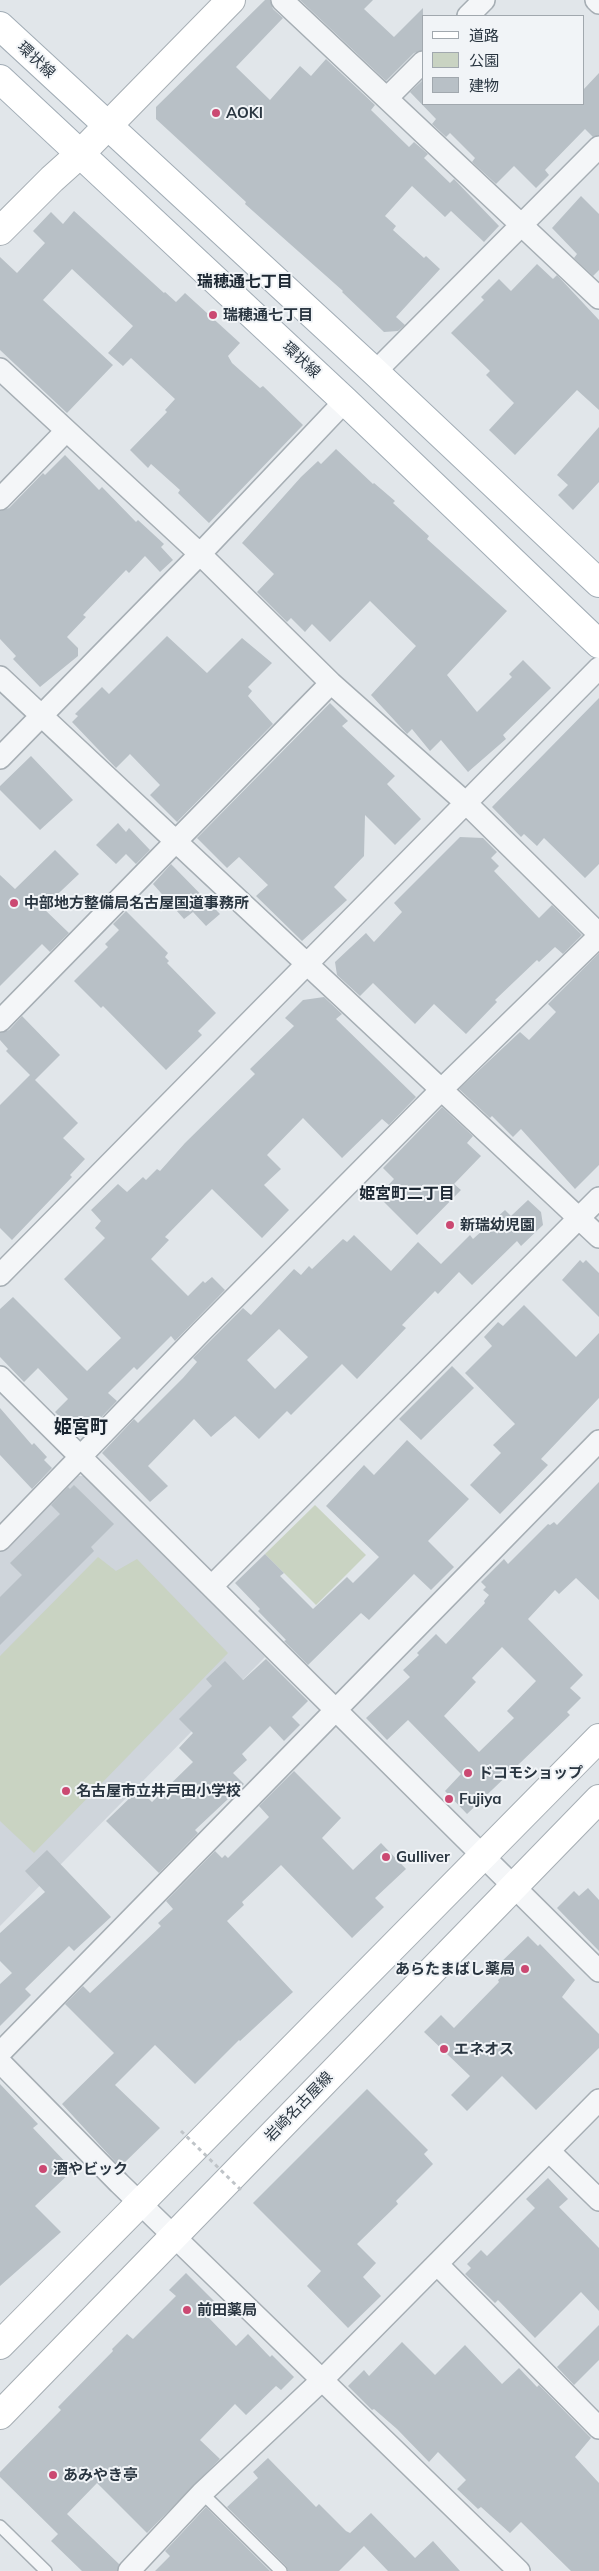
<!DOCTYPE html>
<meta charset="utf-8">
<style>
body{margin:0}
#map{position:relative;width:599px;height:2571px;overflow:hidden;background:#e1e6ea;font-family:Mulish,"Noto Sans JP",sans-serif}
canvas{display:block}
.legend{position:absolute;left:422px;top:15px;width:162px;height:90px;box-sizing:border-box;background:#f1f4f7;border:1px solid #a1a8ae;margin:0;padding:6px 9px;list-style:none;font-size:15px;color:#2a3641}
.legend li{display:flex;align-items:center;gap:10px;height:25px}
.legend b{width:25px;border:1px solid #a1a8ae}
</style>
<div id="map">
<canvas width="599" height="2571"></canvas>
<ul class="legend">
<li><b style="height:6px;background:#fff"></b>道路</li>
<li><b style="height:14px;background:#c9d3c2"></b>公園</li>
<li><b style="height:14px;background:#b8c0c6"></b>建物</li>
</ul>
</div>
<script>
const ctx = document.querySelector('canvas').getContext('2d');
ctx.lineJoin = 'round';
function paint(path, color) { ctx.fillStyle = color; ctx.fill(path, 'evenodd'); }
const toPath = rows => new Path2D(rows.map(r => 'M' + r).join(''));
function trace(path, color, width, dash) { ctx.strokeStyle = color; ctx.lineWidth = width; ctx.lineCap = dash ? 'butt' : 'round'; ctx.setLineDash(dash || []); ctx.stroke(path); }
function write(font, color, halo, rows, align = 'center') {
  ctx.font = font + ' Mulish,"Noto Sans JP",sans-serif'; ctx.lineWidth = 4; ctx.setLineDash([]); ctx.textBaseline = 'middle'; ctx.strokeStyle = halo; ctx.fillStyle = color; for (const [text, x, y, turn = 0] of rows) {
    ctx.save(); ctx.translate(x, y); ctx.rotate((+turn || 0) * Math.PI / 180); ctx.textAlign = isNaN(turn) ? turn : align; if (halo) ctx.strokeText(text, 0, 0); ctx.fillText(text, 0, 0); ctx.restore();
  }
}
const built = toPath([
 [72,1476,84,1476,265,1657,0,1926,0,1548]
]);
const green = toPath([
 [315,1505,366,1555,316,1605,265,1554],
 [98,1557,116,1571,137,1559,228,1653,34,1853,0,1821,0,1656]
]);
const building = toPath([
 [265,0,270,0,273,9,283,18,236,67,270,100,300,66,311,76,326,59,375,105,371,110,409,147,414,142,428,154,424,158,450,183,454,179,499,226,484,242,451,211,445,217,412,186,385,216,396,226,393,230,424,258,426,256,440,269,396,317,405,325,398,331,384,332,342,292,343,291,245,204,246,202,156,119,156,107],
 [300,0,373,0,364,9,394,37,423,8,423,50,414,53,386,81],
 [599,73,599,135,593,137,585,129,545,170,549,175,536,188,514,166,496,184,472,162,475,158,450,133,446,137,432,124,436,119,410,92,423,80,423,104,583,104,583,90],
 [581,196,599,214,599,270,593,276,574,258,577,254,552,228],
 [74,211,164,293,165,292,176,302,185,293,240,343,228,356,232,363,260,388,263,386,303,425,209,523,178,493,180,490,151,464,148,468,130,450,167,412,165,410,175,399,131,358,123,366,108,353,133,326,72,269,43,300,113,365,67,413,0,350,0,257,17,273,45,243,33,231,51,212,63,224],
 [537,264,553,279,557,275,599,320,599,410,577,390,515,455,489,430,514,403,486,375,490,371,451,333,484,300,481,297,499,279,511,291],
 [599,427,599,482,573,510,558,495,568,485,557,475],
 [336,449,373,484,374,483,395,501,393,503,429,536,427,539,507,611,447,675,477,712,512,677,509,674,523,660,551,688,503,735,506,739,468,772,441,740,430,751,412,729,407,734,371,695,416,646,370,601,330,642,312,624,305,632,291,618,287,622,257,592,274,574,242,543,301,477,318,461,321,464],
 [65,455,99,490,102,487,136,522,138,520,164,544,161,547,173,560,160,572,145,556,129,573,126,570,83,615,86,617,67,637,78,648,78,656,40,687,13,659,16,656,0,639,0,511,9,508,43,473,45,475],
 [167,636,207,673,242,638,272,663,248,687,252,691,248,696,273,724,177,822,150,795,160,785,130,754,116,768,72,722,78,716,75,714,102,687,109,694],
 [599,698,599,864,585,878,544,838,537,846,524,834,521,837,492,807],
 [330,703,348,721,342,726,395,776,387,784,421,819,395,845,365,815,364,856,334,887,347,900,302,941,256,896,268,885,239,857,227,868,197,838],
 [31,756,73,800,40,830,0,790,0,786],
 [118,823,126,832,129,828,150,850,136,864,126,854,116,864,96,845],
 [460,837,483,838,497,852,491,858,499,866,494,871,539,918,552,905,582,935,563,954,555,947,539,962,537,960,495,1000,497,1002,466,1034,434,1004,415,1024,373,983,360,996,337,975,335,962,366,933,374,942,402,912,394,903],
 [55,850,79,874,43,908,69,933,50,952,42,944,0,986,0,875,15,889],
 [171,864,220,914,206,926,193,912,184,919,153,884],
 [126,911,168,953,165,957,169,961,167,963,216,1013,198,1031,202,1035,166,1070,103,1006,101,1008,74,981,108,947,105,944,119,930,113,924],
 [599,953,599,1165,575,1189,521,1129,513,1137,492,1116,490,1118,459,1089,520,1032,529,1040,556,1012,548,1004],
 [324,997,342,1014,336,1019,416,1097,389,1125,382,1119,342,1158,303,1118,267,1155,281,1169,264,1185,289,1210,262,1238,212,1189,165,1237,169,1240,151,1259,188,1296,203,1281,205,1283,212,1277,225,1290,175,1341,171,1336,137,1370,134,1367,108,1393,117,1401,84,1435,82,1433,79,1436,55,1412,68,1399,38,1368,24,1382,0,1357,0,1309,13,1297,87,1371,121,1338,64,1279,105,1238,95,1228,101,1221,91,1210,118,1184,127,1192,143,1177,146,1180,157,1169,160,1171,185,1143,255,1074,250,1069,294,1026,285,1018,303,1000],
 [22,1016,60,1055,35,1080,6,1051,8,1049,0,1040,0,1033,9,1030],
 [30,1075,78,1123,63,1138,85,1159,70,1175,72,1177,12,1240,0,1228,0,1105],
 [442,1107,473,1136,467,1143,481,1156,454,1184,461,1190,417,1235,378,1196,394,1179,383,1168],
 [528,1200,541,1212,543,1225,521,1246,517,1241,472,1285,459,1272,438,1294,435,1291,402,1325,406,1328,357,1379,342,1364,291,1415,287,1411,259,1439,235,1416,211,1437,194,1419,148,1466,168,1486,150,1502,102,1453,134,1419,138,1423,183,1378,197,1362,193,1358,243,1308,251,1315,294,1269,301,1275,309,1266,312,1269,343,1239,347,1242,354,1235,391,1271,418,1242,441,1264,470,1235,473,1239,505,1210,511,1216],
 [279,1329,308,1357,275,1389,247,1360],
 [580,1260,583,1263,586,1260,599,1273,599,1317,562,1280],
 [524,1305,576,1357,599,1333,599,1398,541,1459,548,1465,500,1514,470,1485,501,1453,493,1445,515,1424,465,1373,492,1346,484,1337,498,1322,503,1326],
 [452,1366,474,1388,421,1440,399,1419],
 [0,1408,32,1445,34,1443,47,1457,44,1460,52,1468,32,1489,0,1455],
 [407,1440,469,1499,428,1541,454,1567,431,1590,414,1574,369,1620,361,1613,308,1665,284,1641,286,1640,258,1611,260,1609,235,1583,265,1554,284,1573,280,1576,313,1609,347,1577,353,1583,379,1557,326,1506,364,1465,374,1475],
 [599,1482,599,1600,576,1578,559,1594,555,1590,528,1619,583,1675,570,1688,581,1698,567,1712,570,1715,467,1814,445,1791,461,1774,408,1720,387,1740,366,1718,410,1677,403,1670,419,1655,417,1653,436,1634,446,1644,485,1603,484,1601,489,1595,483,1590,486,1587,481,1582,504,1559,508,1564,548,1524,550,1525,554,1522,557,1525],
 [502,1647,536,1681,507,1711,514,1718,479,1752,444,1716,476,1682,472,1678],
 [74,1485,114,1524,91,1547,94,1551,0,1645,0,1597,22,1575,10,1563,60,1514,51,1505,68,1487,70,1489],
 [266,1659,308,1701,292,1717,300,1725,284,1741,270,1726,242,1754,247,1760,233,1773,244,1784,195,1830,198,1833,159,1873,106,1821,139,1789,152,1802,193,1762,179,1748,193,1733,179,1719,212,1686,206,1679,225,1661,243,1680],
 [294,1771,341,1818,322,1838,353,1870,381,1843,406,1869,375,1898,384,1907,352,1938,281,1865,242,1902,244,1905,227,1921,293,1992,240,2041,239,2040,195,2084,155,2045,115,2085,160,2128,120,2167,62,2104,114,2053,65,2004,83,1986,90,1993,161,1926,158,1923,173,1909,166,1901,215,1851,222,1858,225,1855,228,1858,269,1817,259,1806],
 [47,1850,111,1917,74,1951,69,1946,25,1989,31,1995,0,2026,0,1984,12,1973,0,1961,0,1933,45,1892,25,1871],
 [588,1888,599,1900,599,1951,557,1908,574,1891,579,1896],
 [528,1936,538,1946,540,1944,575,1980,562,1997,599,2034,599,2048,536,2110,502,2076,467,2111,451,2095,470,2076,424,2032,441,2015,454,2028,499,1982,498,1980,506,1973,498,1965],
 [0,2084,38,2124,33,2128,73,2170,35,2206,61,2232,0,2286],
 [367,2089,428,2150,424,2154,433,2164,396,2201,398,2204,357,2244,376,2263,363,2277,381,2296,348,2328,307,2286,321,2271,253,2203],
 [548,2178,568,2199,559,2207,599,2248,599,2311,581,2292,535,2338,498,2300,495,2303,465,2274,471,2268,467,2264,481,2250,487,2256,535,2208,526,2199],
 [186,2273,219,2306,208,2317,236,2346,248,2334,270,2357,272,2355,294,2377,281,2390,276,2386,246,2415,235,2404,200,2440,220,2459,147,2533,97,2483,67,2514,119,2564,117,2571,82,2571,51,2541,58,2534,0,2477,0,2472,61,2410,58,2407,113,2351,112,2349,127,2334,133,2339,176,2296,169,2290],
 [599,2325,599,2360,574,2385,557,2367],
 [402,2342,435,2375,465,2345,502,2384,519,2368,537,2387,539,2385,591,2438,575,2457,599,2483,599,2571,571,2571,521,2522,510,2533,481,2507,478,2509,457,2489,466,2480,438,2452,429,2462,397,2429,374,2409,372,2410,348,2386,364,2370,369,2376],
 [268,2458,316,2507,319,2504,346,2531,350,2533,371,2513,415,2558,433,2541,460,2571,388,2571,364,2546,339,2571,288,2571,286,2566,227,2507,258,2478,253,2472],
 [206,2507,270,2571,155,2571,170,2556,165,2551]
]);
const lane = toPath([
 [202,2493,281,2571],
 [0,2526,46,2571]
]);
const street = toPath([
 [282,0,599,298],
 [596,0,599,3],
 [468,16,484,0],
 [387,98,423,62],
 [0,369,200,554,331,683,466,803,599,934],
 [375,372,599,147],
 [0,499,66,431],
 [0,677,599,1237],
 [0,758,200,554,345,401],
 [0,1021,331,683],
 [0,1275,599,668],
 [0,1377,599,1971],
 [0,1540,201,1332,442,1089,599,936],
 [212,1586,599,1198],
 [0,2053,599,1441],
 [0,2062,119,2183,519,2571],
 [549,2151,599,2200],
 [437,2264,599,2428],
 [129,2571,202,2493,322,2380,599,2100]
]);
const secondary = toPath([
 [0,231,52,179,81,153,231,0],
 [0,2345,599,1738],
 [0,2415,599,1799]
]);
const primary = toPath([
 [0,26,375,372,599,583],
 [0,79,345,401,599,644]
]);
const pathBridge = toPath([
 [181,2131,242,2191]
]);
const markers = [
 [216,113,5,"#cb4972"],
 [213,315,5,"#cb4972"],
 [14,903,5,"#cb4972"],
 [450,1225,5,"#cb4972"],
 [468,1773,5,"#cb4972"],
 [66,1791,5,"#cb4972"],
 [449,1799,5,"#cb4972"],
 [386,1857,5,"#cb4972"],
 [525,1969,5,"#cb4972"],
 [444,2049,5,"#cb4972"],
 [43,2169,5,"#cb4972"],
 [187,2310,5,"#cb4972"],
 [53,2475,5,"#cb4972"]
];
const streetNames = [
 ["環状線",36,60,43],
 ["環状線",301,360,43],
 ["岩崎名古屋線",299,2107,-46]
];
const poiNames = [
 ["AOKI",226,113],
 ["瑞穂通七丁目",223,315],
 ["中部地方整備局名古屋国道事務所",24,903],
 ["新瑞幼児園",460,1225],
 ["ドコモショップ",478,1773],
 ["名古屋市立井戸田小学校",76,1791],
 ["Fujiya",459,1799],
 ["Gulliver",396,1857],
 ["あらたまばし薬局",515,1969,"right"],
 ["エネオス",454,2049],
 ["酒やビック",53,2169],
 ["前田薬局",197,2310],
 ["あみやき亭",63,2475]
];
const neighbourhoodNames = [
 ["瑞穂通七丁目",245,282],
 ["姫宮町二丁目",407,1194]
];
const quarterNames = [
 ["姫宮町",81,1428]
];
paint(built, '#cfd5db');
paint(green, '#c9d3c2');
paint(building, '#b8c0c6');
trace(lane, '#a6aeb4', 14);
trace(street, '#a6aeb4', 24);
trace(secondary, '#a6aeb4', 30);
trace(primary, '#a1acb5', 30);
trace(lane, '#f4f6f8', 11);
trace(street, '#f4f6f8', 21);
trace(secondary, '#fff', 28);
trace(primary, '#fff', 28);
trace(pathBridge, '#bfc4c8', 3, [4, 4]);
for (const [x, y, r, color] of markers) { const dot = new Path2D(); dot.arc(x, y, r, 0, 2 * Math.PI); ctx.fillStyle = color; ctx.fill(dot); trace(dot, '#f1f4f7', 2); }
write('15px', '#2a3641', '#f1f4f7', streetNames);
write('bold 15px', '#2a3641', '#f1f4f7', poiNames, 'left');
write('bold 16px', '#1c2732', '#f1f4f7', neighbourhoodNames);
write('bold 18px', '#1c2732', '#f1f4f7', quarterNames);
</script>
